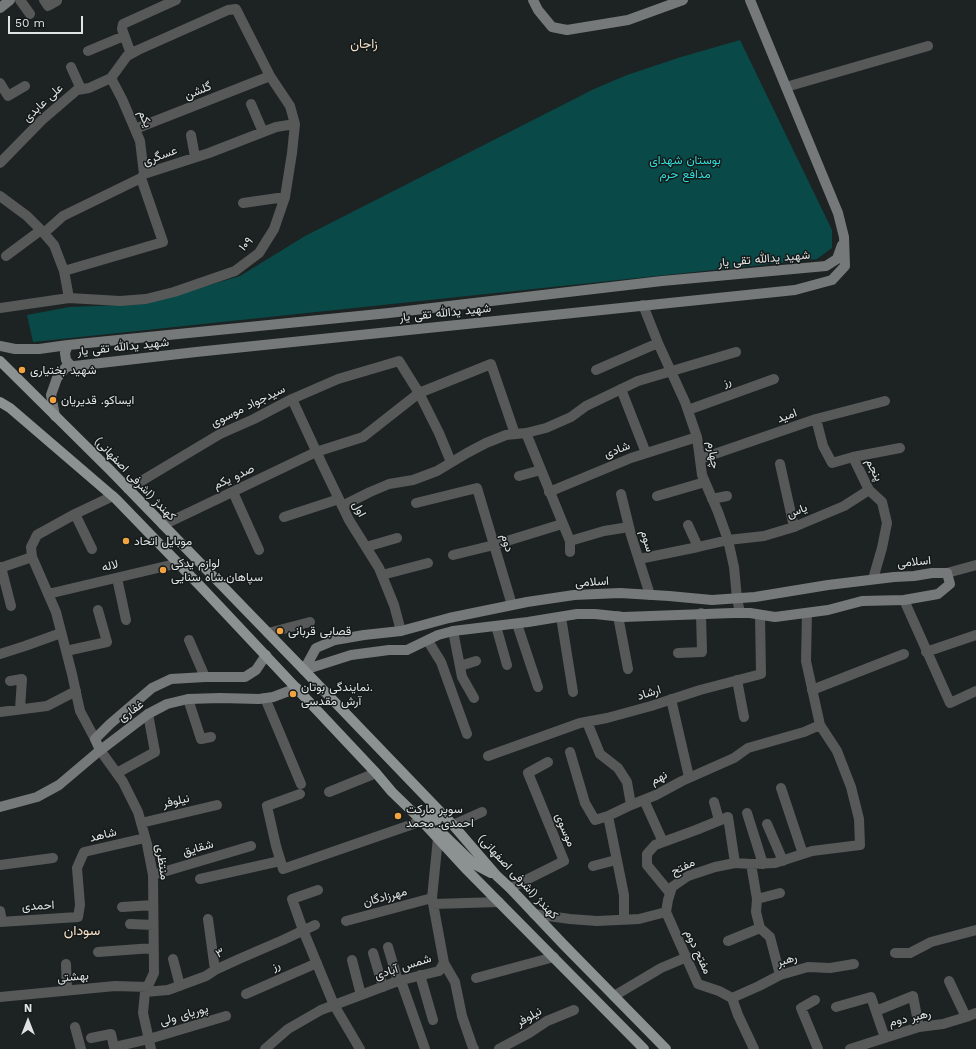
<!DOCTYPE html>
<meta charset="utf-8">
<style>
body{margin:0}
#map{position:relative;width:976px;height:1049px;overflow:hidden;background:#1d2222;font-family:"Work Sans",sans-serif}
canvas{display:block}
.north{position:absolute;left:8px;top:1001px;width:40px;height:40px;-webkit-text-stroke:3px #141919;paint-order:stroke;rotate:0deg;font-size:11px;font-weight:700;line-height:16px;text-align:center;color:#dfe3e2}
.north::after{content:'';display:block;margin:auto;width:14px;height:18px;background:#dfe3e2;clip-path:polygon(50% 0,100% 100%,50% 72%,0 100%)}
.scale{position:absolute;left:8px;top:16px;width:75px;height:18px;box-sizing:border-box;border:2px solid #dfe3e2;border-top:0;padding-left:5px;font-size:12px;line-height:14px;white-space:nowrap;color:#dfe3e2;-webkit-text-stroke:3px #141919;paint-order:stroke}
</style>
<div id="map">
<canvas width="976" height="1049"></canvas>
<div class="north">N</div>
<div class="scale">50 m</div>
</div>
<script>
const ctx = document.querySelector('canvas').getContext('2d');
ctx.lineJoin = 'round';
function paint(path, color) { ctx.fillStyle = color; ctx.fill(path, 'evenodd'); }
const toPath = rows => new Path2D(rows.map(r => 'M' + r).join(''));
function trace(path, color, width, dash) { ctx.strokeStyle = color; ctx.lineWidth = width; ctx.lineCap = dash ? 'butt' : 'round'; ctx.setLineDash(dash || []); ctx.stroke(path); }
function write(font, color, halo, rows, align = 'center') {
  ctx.font = font + ' "Work Sans",Vazirmatn,sans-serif'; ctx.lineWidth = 3; ctx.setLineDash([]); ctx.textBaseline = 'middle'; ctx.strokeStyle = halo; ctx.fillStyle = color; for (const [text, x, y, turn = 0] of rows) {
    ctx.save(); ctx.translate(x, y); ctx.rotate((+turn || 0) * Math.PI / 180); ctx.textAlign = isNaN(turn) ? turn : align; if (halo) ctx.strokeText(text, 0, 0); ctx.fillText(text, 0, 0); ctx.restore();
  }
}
const green = toPath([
 [740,40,832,230,832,248,817,259,33,342,27,315,69,307,145,304,240,276,305,236,594,89,627,75,681,57]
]);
const street = toPath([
 [20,0,30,14],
 [44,0,48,6,57,1],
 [88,51,124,36],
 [131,54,122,29,123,24,176,0],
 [71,67,81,89],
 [111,78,122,99,140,141,144,174],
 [0,83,8,96,25,86],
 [786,87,928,46],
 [251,104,263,132],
 [135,129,270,76],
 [191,135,195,157],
 [0,163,42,120,77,90,89,88,111,78,127,56,138,50,228,10,236,9,270,76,290,106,295,124,292,153,285,197,274,229,259,253,235,271,174,292,146,299,120,301,69,298,0,308],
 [0,196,27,216,41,230,54,245,64,271,69,298],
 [243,203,285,197],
 [44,233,63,216,141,178,144,174,209,153,276,127,295,124],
 [6,256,41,230],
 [64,271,163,242,141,178],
 [643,305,658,343,685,402,697,437,702,475,718,512,728,540,734,567,737,598,740,613],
 [596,370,658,343],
 [621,389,646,453],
 [292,399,323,466,349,520,379,568,394,605,401,631],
 [688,410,774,379],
 [816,419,823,446,832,463,853,457,869,490,882,502,887,523,882,548,873,579],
 [526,433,570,541,570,552],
 [853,457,900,448],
 [700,459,816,419,885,401],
 [780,464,794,527],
 [519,476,541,470],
 [128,489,220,434,254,419,292,399,338,379,399,361,419,393,439,433,451,462],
 [233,492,259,550],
 [549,492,631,458,697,437],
 [621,494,631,535,650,595],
 [657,496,705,482],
 [712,499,727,496],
 [416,503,477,488,512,605],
 [342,506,370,492,389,484,413,480,437,471,467,453,486,443,506,435,526,433,546,428,571,417,586,406,638,381,736,352],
 [75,514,92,549],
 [284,517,339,499],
 [163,525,316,452,363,437,419,393,491,364,515,434],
 [688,525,698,547],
 [570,541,604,531,629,527],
 [366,547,397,538],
 [453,555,494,545,562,524],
 [639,559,698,547,728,540,764,536,794,527,844,506,869,490],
 [1,567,11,606],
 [0,568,32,557],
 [947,573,976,565],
 [382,575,428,563],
 [117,578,126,620],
 [48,594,179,563],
 [904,600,950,703,976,691],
 [618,616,628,669],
 [561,617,573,692],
 [517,624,538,687],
 [496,626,507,665],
 [453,631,462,677,474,698],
 [268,633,310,622],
 [189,640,205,677],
 [428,641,441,662,467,734],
 [66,651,107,642,98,610],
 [926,652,976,635],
 [678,653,702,652,701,613],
 [0,654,25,646,61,633],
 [460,666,476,661],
 [737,680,744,717],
 [10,681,22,679,20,709],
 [812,690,904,654],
 [265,698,301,784],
 [188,699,201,739,211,737],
 [671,699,689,777],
 [0,712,47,706,76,691],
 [587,722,600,754,618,768,627,782,631,805],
 [95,739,80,711,72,674,56,612,32,557,31,547,37,535,75,514,113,496],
 [100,750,123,782,138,812,147,844,153,875,154,973,145,992,143,1013,151,1049],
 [570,752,585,803,595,820,608,816],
 [488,756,580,723,607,718,651,706,700,690,761,674,760,615],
 [117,773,155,752,148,714],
 [781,788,803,854],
 [329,792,376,773],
 [300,794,267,806,276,846,283,869,422,821],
 [644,800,663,842],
 [714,802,719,820],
 [747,813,763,864],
 [141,823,217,805],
 [767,824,783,861],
 [453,825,482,812],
 [751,864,757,899,756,912,760,928,770,937,780,975],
 [0,865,53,858],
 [593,866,616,860],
 [153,875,251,846],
 [200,879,280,861],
 [510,888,564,861,528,773,548,762],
 [318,890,292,899,303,930,334,1005,360,1049],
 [670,893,647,865,647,854,655,845,696,830,728,817,735,863],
 [757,899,780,893],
 [433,904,499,902],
 [122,907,153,905],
 [0,911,2,921],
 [666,912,698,984,719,991,732,998,738,1015,754,1049],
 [534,914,570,919,597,921,639,919,666,912,668,900,672,887,688,876,715,867,735,863,751,864,775,863,812,851,860,845,859,819,851,787,837,751,820,725,806,661,807,613],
 [208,919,215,970],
 [624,919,624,895,608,816,631,805,656,795,682,781,734,758,748,748,804,732,820,725],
 [346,921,432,898],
 [0,922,78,917,80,905,77,868,84,852,145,838],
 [130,924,153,925],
 [728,941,760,928],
 [388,947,398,981],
 [98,952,153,948],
 [373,953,383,987],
 [895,953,910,953,931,942,976,930],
 [173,959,180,986],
 [352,960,361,995],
 [444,963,455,982,462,1016,472,1045,474,1049],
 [66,964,67,990],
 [420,975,433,1020],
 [476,978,554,957],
 [401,981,425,1049],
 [949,981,966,1017],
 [145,992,168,990,206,976,215,970,239,959,283,940,315,925],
 [246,994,317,963],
 [614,996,661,968,687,957],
 [0,997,115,986,148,987],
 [732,998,759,986,780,975,808,967,830,968,854,964],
 [815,1000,801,1008,818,1049],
 [836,1007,871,997,885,1038],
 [876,1011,913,996,919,1027],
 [75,1027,81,1049],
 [91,1038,111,1034,114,1047,149,1039,226,1016],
 [265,1049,288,1029,321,1010,398,981,439,971,444,963,432,898,438,838],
 [499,1049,529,1033,547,1021,574,1010],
 [850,1049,919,1027,943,1024,966,1017,976,1013]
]);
const secondary = toPath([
 [533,0,538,10,552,27,567,30,628,20,683,0],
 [0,8,10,0],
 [68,345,65,353,66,360,71,366],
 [0,346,15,349,39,349,68,345,389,313,662,281,826,266,837,259,842,245],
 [55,416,51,395,57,378,66,367,196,352,795,290,832,280,845,266,844,237,838,213,750,0],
 [932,573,947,573,950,584,938,594,904,600,862,601,828,610,775,617,750,613,733,613,623,617,595,614,577,614,528,622,453,631,438,635,407,650,389,650,351,655,304,670,316,648,335,640,364,635,401,631,449,618,527,602,574,595,620,593,669,596,712,600,755,597,828,585,894,577,914,576,932,573],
 [100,750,95,739,110,724,152,688,171,679,205,677,245,677,256,670,266,655],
 [0,807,37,797,59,785,98,752,148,714,167,704,188,699,220,698,259,699,273,697,297,688]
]);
const primary = toPath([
 [0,361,110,470,304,670,453,825,497,876,510,888,563,944,666,1049],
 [0,402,10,408,116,499,204,590,376,773,392,792,422,821,467,870,644,1049],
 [421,814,432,821,437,820,437,814,434,806],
 [436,835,439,832,443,834,474,864,491,873]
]);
const markers = [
 [22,370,4,"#f3a442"],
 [53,400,4,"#f3a442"],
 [126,541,4,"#f3a442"],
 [163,570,4,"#f3a442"],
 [280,631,4,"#f3a442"],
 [293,694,4,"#f3a442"],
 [398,816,4,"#f3a442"]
];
const streetNames = [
 ["گلشن",198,91,-22],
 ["علی عابدی",43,103,-43],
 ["یکم",145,119,67],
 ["عسگری",160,156,-20],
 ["۱۰۹",246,244,-47],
 ["شهید یدالله تقی یار",764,259,-5],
 ["شهید یدالله تقی یار",445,313,-6],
 ["شهید یدالله تقی یار",123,347,-6],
 ["رز",727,382,-20],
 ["سیدجواد موسوی",248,406,-26],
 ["امید",787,416,-20],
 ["شادی",617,450,-21],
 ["چهارم",713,455,81],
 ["پنجم",874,470,63],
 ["صدو یکم",234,477,-25],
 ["کهندژ (اشرفی اصفهانی)",135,479,46],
 ["اول",359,509,62],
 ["یاس",797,511,-21],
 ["سوم",647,541,73],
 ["دوم",507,543,73],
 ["اسلامی",914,562,-5],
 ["لاله",110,566,-13],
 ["اسلامی",592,582,-3],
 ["ارشاد",649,693,-17],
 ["غفاری",131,711,-35],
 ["نهم",659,778,-27],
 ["نیلوفر",176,801,-13],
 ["موسوی",565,830,68],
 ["شاهد",103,835,-14],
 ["شقایق",198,848,-16],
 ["منتظری",162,862,82],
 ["مفتح",683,867,-26],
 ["کهندژ (اشرفی اصفهانی)",518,877,47],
 ["مهرزادگان",385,897,-15],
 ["احمدی",38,906,-3],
 ["مفتح دوم",698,952,65],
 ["۳",220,953,-26],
 ["رهبر",787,960,-17],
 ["رز",276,966,-24],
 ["شمس آبادی",403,967,-18],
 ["بهشتی",73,977,-5],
 ["پوریای ولی",184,1015,-16],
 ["نیلوفر",529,1017,-30],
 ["رهبر دوم",910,1018,-13]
];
const parkNames = [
 ["بوستان شهدای",685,160],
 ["مدافع حرم",685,174]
];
const poiNames = [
 ["شهید بختیاری",30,370],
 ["ایساکو. قدیریان",61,400],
 ["موبایل اتحاد",134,541],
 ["لوازم یدکی",171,563],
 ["سپاهان.شاه سنایی",171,577],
 ["قصابی قربانی",288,631],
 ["نمایندگی بوتان.",301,687],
 ["آرش مقدسی",301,701],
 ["سوپر مارکت",406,809],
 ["احمدی. محمد",406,823]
];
const neighbourhoodNames = [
 ["زاجان",364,44]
];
const quarterNames = [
 ["سودان",82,931]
];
paint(green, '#094948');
trace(street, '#575959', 10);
trace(secondary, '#757979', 10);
trace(primary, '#8c9292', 10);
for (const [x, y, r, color] of markers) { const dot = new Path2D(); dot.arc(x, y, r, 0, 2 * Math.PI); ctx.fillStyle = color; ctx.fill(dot); trace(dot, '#141919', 1.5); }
write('12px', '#dfe3e2', '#141919', streetNames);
write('12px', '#31dfdc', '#141919', parkNames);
write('12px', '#dfe3e2', '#141919', poiNames, 'left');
write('13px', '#f7e0c8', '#141919', neighbourhoodNames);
write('14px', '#f7e0c8', '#141919', quarterNames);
</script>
